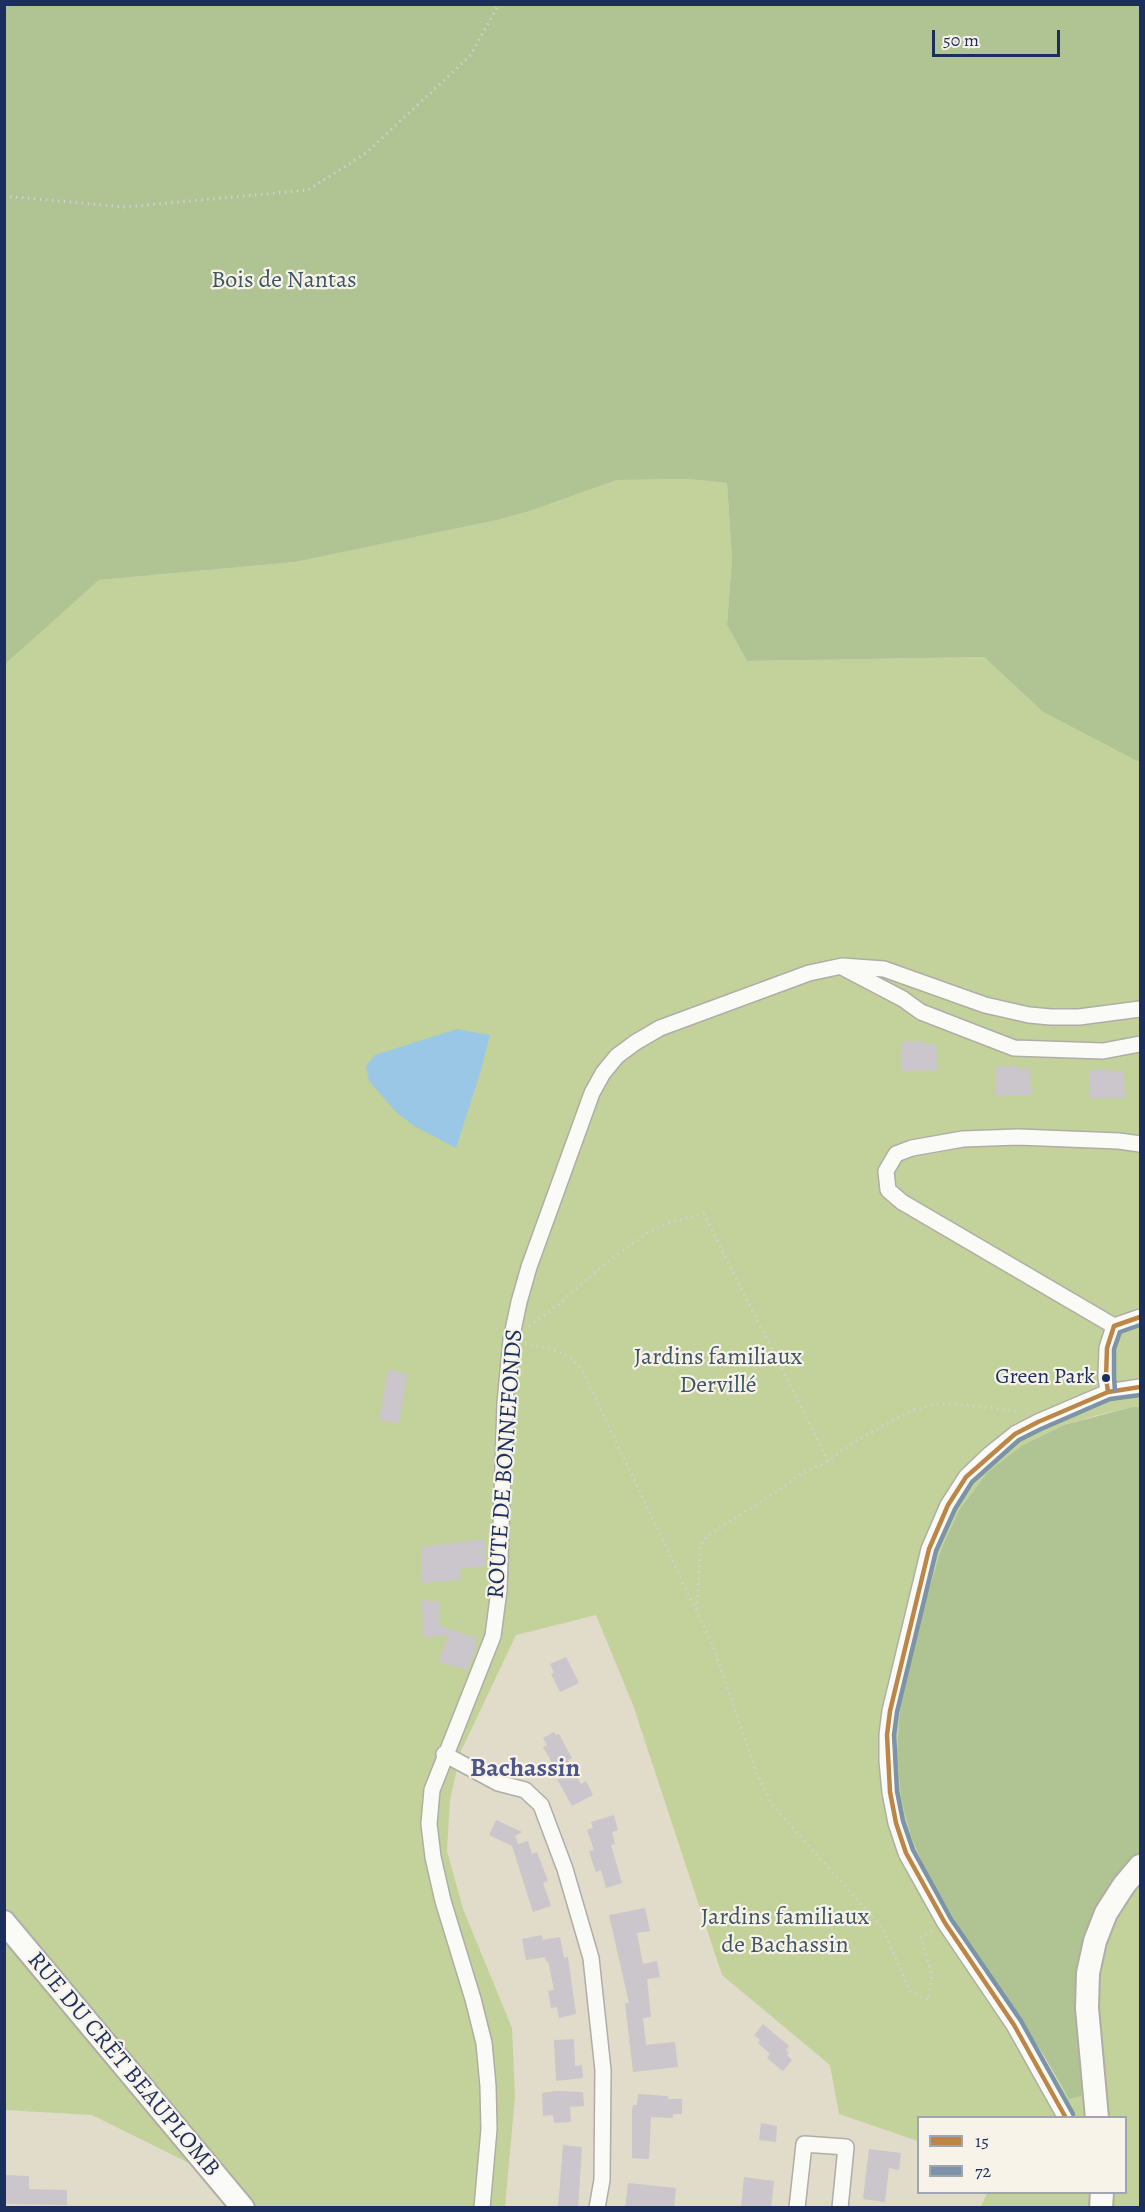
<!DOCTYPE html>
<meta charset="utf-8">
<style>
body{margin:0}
#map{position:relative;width:1145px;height:2212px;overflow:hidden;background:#e1dbc9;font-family:Alegreya,serif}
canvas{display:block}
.frame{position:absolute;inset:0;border:6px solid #1b2f5e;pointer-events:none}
.legend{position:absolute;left:917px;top:2116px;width:210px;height:78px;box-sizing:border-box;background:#f7f3e8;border:2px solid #9fa5b1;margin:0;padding:8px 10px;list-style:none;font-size:18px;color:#1b2f5e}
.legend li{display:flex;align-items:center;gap:12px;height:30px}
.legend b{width:30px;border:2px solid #9fa5b1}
.scale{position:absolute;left:932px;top:30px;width:128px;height:27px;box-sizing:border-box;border:3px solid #1b2f5e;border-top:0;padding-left:8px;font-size:18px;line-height:21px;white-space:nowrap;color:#1b2f5e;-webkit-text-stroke:4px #f7f3e8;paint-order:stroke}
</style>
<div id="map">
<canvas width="1145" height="2212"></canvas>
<div class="frame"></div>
<ul class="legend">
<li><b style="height:8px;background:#be8646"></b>15</li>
<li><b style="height:8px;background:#7d93a8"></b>72</li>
</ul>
<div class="scale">50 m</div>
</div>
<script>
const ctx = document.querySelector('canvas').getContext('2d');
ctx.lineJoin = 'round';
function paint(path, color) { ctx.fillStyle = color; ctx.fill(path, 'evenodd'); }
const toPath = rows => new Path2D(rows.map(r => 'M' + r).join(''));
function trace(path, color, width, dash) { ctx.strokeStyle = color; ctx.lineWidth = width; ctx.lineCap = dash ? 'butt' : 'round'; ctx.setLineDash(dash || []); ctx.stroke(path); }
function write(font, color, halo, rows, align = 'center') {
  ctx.font = font + ' Alegreya,serif'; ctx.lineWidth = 4.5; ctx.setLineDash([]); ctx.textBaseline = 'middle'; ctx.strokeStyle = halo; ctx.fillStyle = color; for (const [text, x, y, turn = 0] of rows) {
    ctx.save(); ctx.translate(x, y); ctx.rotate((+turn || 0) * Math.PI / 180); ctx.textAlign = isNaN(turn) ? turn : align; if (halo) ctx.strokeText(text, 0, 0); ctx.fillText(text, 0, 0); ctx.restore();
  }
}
const green = toPath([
 [689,479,727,483,732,559,727,625,747,661,984,657,1043,712,1137,761,1140,761,1140,1407,1132,1407,1098,1415,1064,1425,1023,1445,941,1550,923,1608,900,1709,897,1752,901,1799,911,1836,925,1870,1069,2099,1080,2007,1117,1881,1140,1854,1140,2207,981,2207,987,2193,1126,2192,1126,2118,918,2118,918,2141,839,2114,830,2065,722,1975,633,1705,596,1615,516,1635,461,1751,450,1800,447,1851,463,1909,512,2028,515,2096,505,2207,228,2207,191,2164,92,2115,5,2110,4,664,99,580,295,562,497,520,530,511,617,480]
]);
const forest = toPath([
 [5,4,1140,5,1140,761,1137,761,1043,712,984,657,747,661,727,625,732,559,727,483,689,479,617,480,530,511,497,520,295,562,99,580,5,664],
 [1132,1407,1140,1407,1140,1854,1117,1881,1100,1908,1087,2077,1081,2096,1069,2099,1043,2054,977,1957,925,1870,911,1836,901,1799,897,1752,900,1709,923,1608,941,1550,960,1509,988,1472,1023,1445,1064,1425]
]);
const water = toPath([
 [457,1029,490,1035,481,1070,456,1148,414,1126,396,1112,369,1081,366,1066,375,1055]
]);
const building = toPath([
 [924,1041,924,1044,936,1044,937,1070,901,1071,901,1042],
 [1017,1066,1017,1069,1030,1068,1031,1095,996,1096,995,1067],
 [1111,1069,1111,1072,1124,1071,1125,1098,1090,1099,1089,1070],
 [388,1370,407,1374,399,1423,379,1420],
 [484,1539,486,1566,460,1569,461,1580,422,1583,421,1547],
 [422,1600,440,1602,440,1626,477,1638,474,1654,467,1670,439,1662,448,1635,423,1638],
 [566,1657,579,1683,560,1692,551,1674,554,1673,550,1664],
 [554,1732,556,1735,559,1734,572,1758,568,1760,581,1784,586,1781,593,1795,572,1806,551,1768,554,1766,543,1747,547,1745,543,1738],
 [614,1815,618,1830,612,1832,615,1844,611,1845,622,1883,606,1888,601,1870,596,1872,592,1861,589,1851,594,1850,587,1830,593,1828,591,1822],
 [496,1820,522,1832,515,1836,518,1844,528,1841,532,1854,537,1852,548,1881,543,1883,551,1906,533,1912,512,1846,489,1835],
 [645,1908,650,1931,637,1933,643,1964,657,1961,660,1977,647,1979,651,2017,643,2018,646,2045,675,2042,678,2067,633,2072,625,2003,629,2003,609,1915],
 [542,1935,543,1940,560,1937,564,1958,568,1957,576,2014,559,2018,557,2007,551,2008,548,1991,554,1990,548,1961,546,1962,545,1957,526,1960,522,1939],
 [763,2024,789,2046,786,2050,789,2053,787,2055,792,2060,783,2071,767,2058,770,2054,758,2043,760,2040,754,2035],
 [574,2039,575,2066,582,2065,583,2078,556,2081,554,2040],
 [556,2091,583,2092,584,2106,570,2107,571,2122,554,2123,553,2115,543,2116,542,2093],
 [638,2094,668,2096,668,2099,682,2099,682,2114,673,2114,673,2118,651,2117,649,2159,632,2158,632,2111,633,2105,637,2105],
 [761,2123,777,2126,776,2142,759,2140],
 [563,2145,582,2147,578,2208,558,2208],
 [869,2149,901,2153,899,2170,889,2168,885,2202,863,2199],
 [4,2175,29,2176,29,2189,67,2190,67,2205,4,2204],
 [744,2177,774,2181,771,2208,741,2208],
 [628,2183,676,2188,674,2208,625,2208]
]);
const path = toPath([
 [4,196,125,207,308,190,366,153,470,56,499,4],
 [529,1326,558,1305,602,1266,647,1233,671,1222,704,1214,828,1461],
 [525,1343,554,1350,571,1358,583,1372,712,1644,757,1774,773,1806,883,1929,910,1991,928,2000,932,1975,921,1937,933,1930],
 [697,1609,700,1546,707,1536,776,1492,802,1473,828,1461,859,1439,913,1410,936,1404,958,1404,1012,1410,1019,1413]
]);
const street = toPath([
 [844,968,903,999,921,1012,1014,1048,1103,1051,1140,1044],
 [1114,1326,902,1202,888,1190,886,1171,896,1154,912,1148,963,1139,1018,1137,1119,1141,1140,1144],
 [1108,1392,1106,1377,1107,1348,1114,1326,1140,1317],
 [444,1754,498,1783,525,1790,541,1805,565,1869,591,1958,603,2070,602,2180,597,2208],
 [1066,2118,1014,2025,945,1923,906,1853,896,1823,890,1792,887,1761,887,1735,890,1711,929,1549,948,1505,966,1477,990,1454,1015,1434,1038,1422,1108,1392,1140,1387],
 [482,2208,489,2129,488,2086,484,2043,473,1999,443,1901,433,1857,429,1824,432,1790,493,1636,499,1590,505,1403,511,1340,519,1302,529,1267,592,1093,603,1073,617,1056,636,1042,660,1028,809,973,842,966,884,969,985,1005,1029,1015,1051,1017,1079,1017,1140,1009],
 [797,2208,804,2144,846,2147,840,2208]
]);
const secondary = toPath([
 [4,1922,243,2208],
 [1097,2118,1087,2008,1088,1973,1095,1941,1106,1913,1124,1885,1140,1866],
 [1101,2208,1102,2192]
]);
const bus1 = toPath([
 [1108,1392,1106,1377,1107,1348,1114,1326,1140,1317],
 [1066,2118,1014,2025,945,1923,906,1853,896,1823,890,1792,887,1735,890,1711,929,1549,948,1505,966,1477,1015,1434,1038,1422,1108,1392,1140,1387]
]);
const bus2 = toPath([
 [1115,1391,1114,1377,1114,1349,1120,1332,1140,1325],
 [1073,2114,1021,2021,951,1919,913,1850,903,1821,897,1791,894,1735,897,1712,936,1551,955,1509,972,1482,1019,1440,1041,1429,1110,1399,1140,1395]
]);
const markers = [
 [1106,1378,5,"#1b2f5e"]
];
const busNames = [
 ["Green Park",1095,1378]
];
const parkNames = [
 ["Bois de Nantas",284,281],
 ["Jardins familiaux",718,1358],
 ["Dervillé",718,1386],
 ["Jardins familiaux",785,1918],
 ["de Bachassin",785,1946]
];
const streetNames = [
 ["ROUTE DE BONNEFONDS",506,1464,-86],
 ["RUE DU CRÊT BEAUPLOMB",123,2065,50]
];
const neighbourhoodNames = [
 ["Bachassin",525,1770]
];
paint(green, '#c2d29a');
paint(forest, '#afc393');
paint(water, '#9ac7e5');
paint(building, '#cac6cb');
trace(street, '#b0ada6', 18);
trace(secondary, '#b0ada6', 26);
trace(path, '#d2d1cf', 3, [1.5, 4.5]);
trace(street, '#fafaf7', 15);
trace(secondary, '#fafaf7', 22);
trace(bus1, '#be8646', 4.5);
trace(bus2, '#7d93a8', 4.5);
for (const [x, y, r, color] of markers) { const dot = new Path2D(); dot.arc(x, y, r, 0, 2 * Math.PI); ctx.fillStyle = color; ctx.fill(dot); trace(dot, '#f7f3e8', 2); }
write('22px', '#1b2f5e', '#f7f3e8', busNames, 'right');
write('24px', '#3e5664', '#f7f3e8', parkNames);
write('24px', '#1b2f5e', '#f7f3e8', streetNames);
write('bold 26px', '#4d568c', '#f7f3e8', neighbourhoodNames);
</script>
